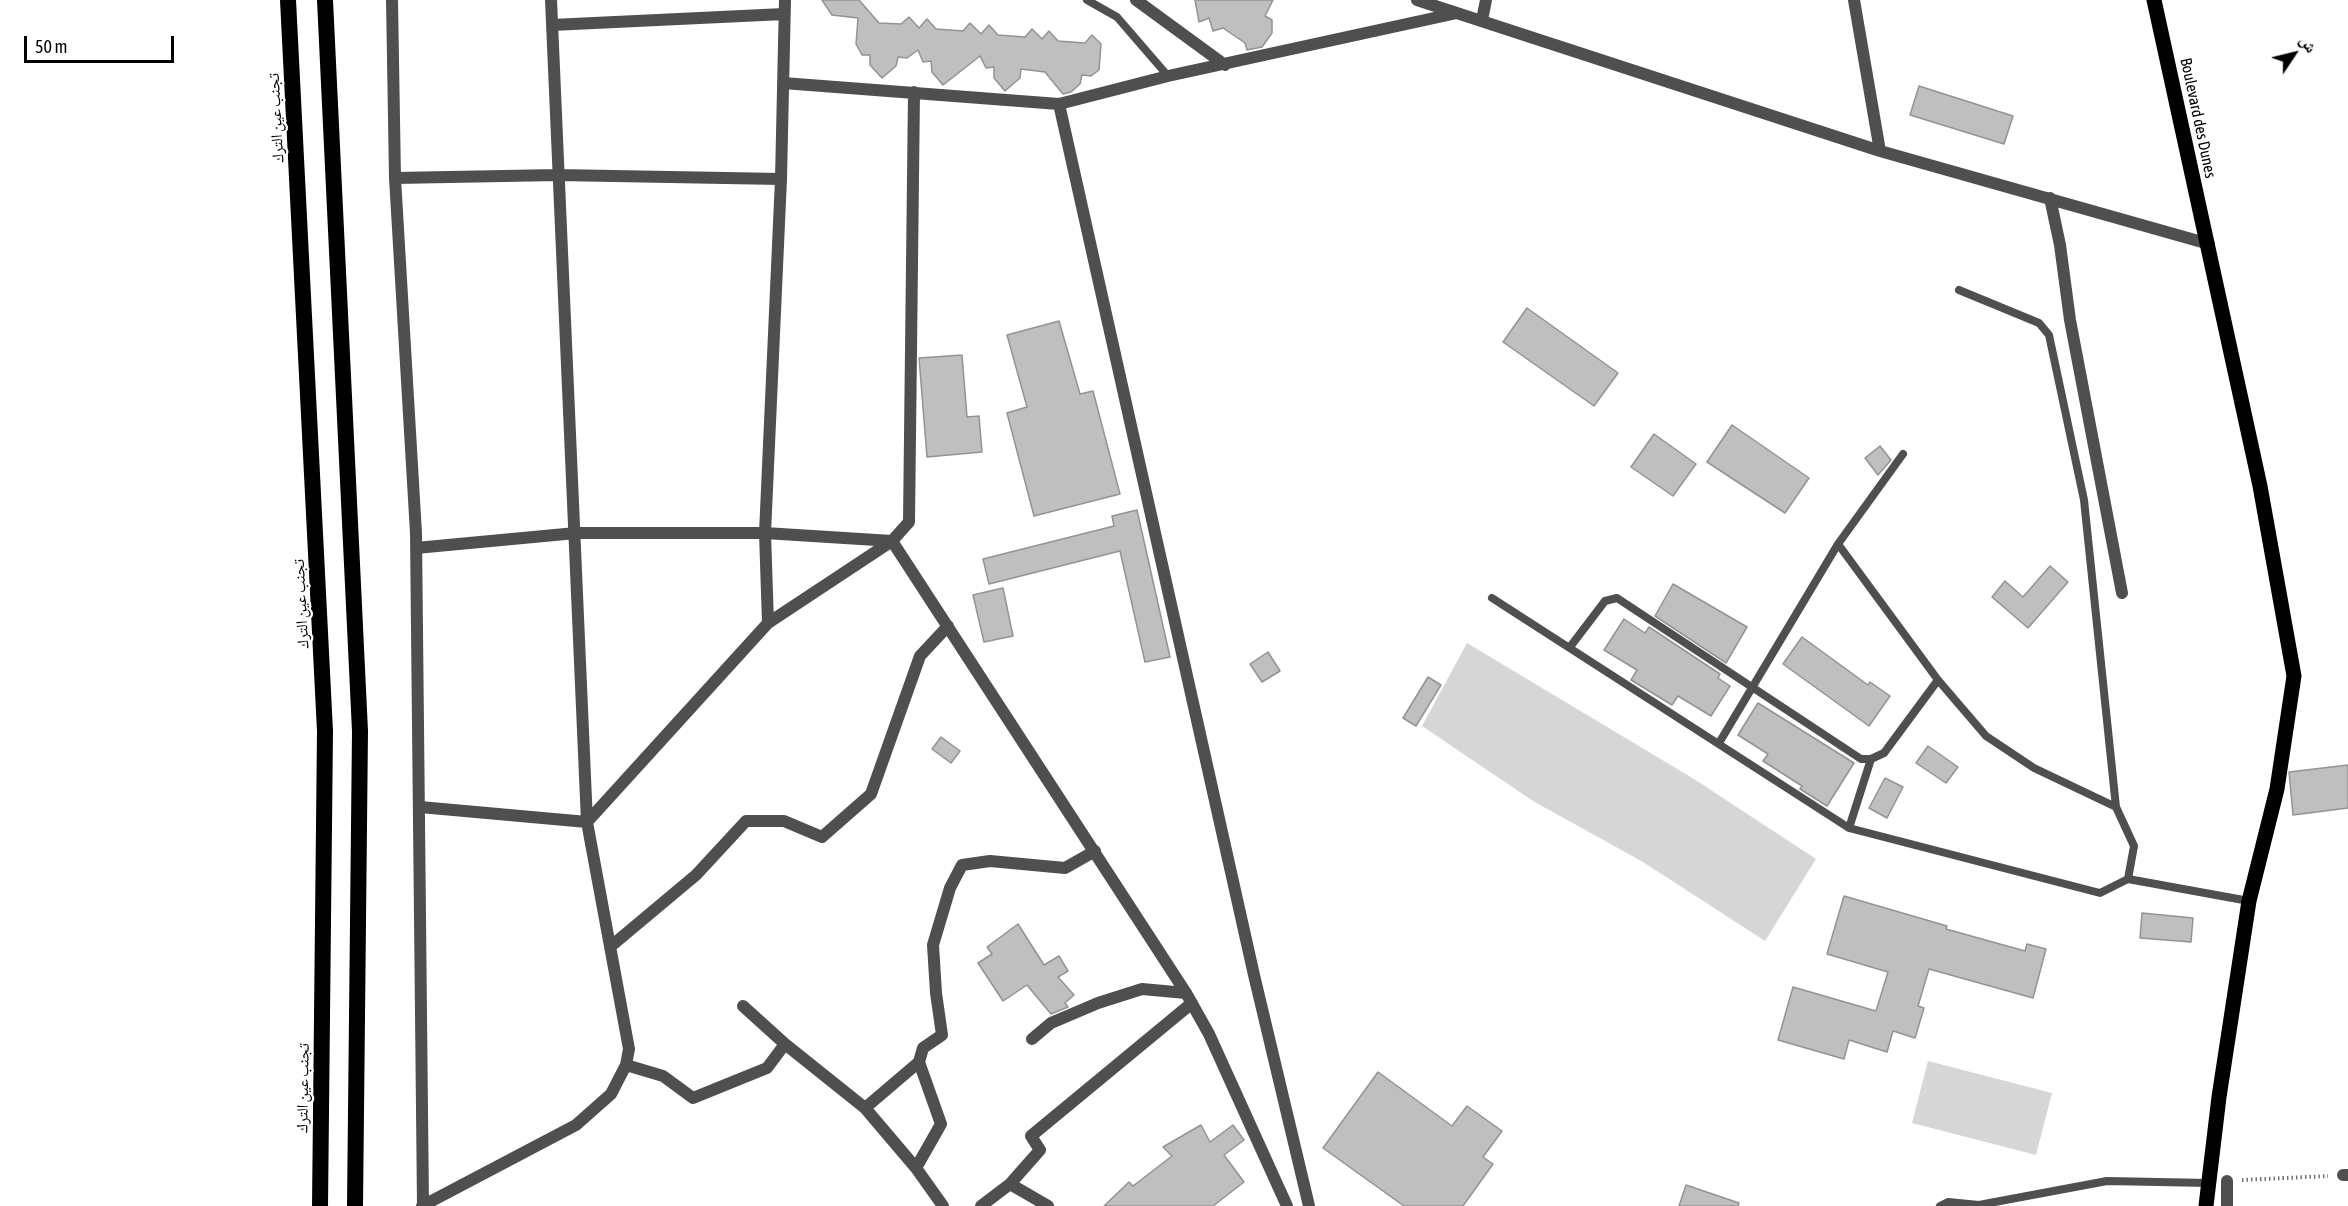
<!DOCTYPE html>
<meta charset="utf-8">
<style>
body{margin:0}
#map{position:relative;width:2348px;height:1206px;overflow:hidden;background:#fff;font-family:"Asap Condensed","Noto Naskh Arabic",sans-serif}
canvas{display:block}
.north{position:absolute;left:2264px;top:24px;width:60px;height:60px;-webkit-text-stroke:4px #fff;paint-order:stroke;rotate:55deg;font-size:16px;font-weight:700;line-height:24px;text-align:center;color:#000}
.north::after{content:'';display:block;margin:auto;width:21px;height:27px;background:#000;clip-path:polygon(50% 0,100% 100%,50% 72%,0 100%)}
.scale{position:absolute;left:24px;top:36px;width:150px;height:27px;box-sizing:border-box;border:3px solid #000;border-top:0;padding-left:8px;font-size:18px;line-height:21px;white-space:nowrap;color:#000;-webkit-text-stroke:4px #fff;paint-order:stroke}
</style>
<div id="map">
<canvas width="2348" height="1206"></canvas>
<div class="north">ش</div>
<div class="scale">50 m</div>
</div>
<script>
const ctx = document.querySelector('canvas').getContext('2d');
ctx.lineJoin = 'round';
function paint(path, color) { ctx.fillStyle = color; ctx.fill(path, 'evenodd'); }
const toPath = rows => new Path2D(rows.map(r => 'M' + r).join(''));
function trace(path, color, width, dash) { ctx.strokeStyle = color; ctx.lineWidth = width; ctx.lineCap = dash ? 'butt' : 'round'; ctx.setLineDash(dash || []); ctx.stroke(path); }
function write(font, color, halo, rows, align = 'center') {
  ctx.font = font + ' "Asap Condensed","Noto Naskh Arabic",sans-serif'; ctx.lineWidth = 4.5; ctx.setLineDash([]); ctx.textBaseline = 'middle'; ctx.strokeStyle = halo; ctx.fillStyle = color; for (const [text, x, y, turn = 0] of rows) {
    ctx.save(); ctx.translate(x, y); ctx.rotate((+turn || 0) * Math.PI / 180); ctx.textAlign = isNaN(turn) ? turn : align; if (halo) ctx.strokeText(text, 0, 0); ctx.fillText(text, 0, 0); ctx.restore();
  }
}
const green = toPath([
 [1467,643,1694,779,1816,859,1765,941,1643,862,1533,801,1422,726],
 [1928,1061,2052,1093,2036,1155,1912,1123]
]);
const building = toPath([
 [822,0,859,0,879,23,901,24,909,17,919,28,927,19,936,29,963,31,970,23,981,34,989,25,998,35,1025,37,1032,29,1042,39,1049,31,1058,41,1085,43,1092,35,1101,44,1099,70,1091,76,1082,75,1080,84,1071,92,1063,94,1045,72,1021,69,1020,78,1005,91,994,78,994,67,986,68,980,56,943,85,932,72,931,61,923,62,918,50,907,58,898,57,896,66,882,78,870,65,870,55,862,55,856,44,858,18,832,15,822,0],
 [1195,0,1273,0,1265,16,1272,20,1272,33,1262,47,1247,50,1245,43,1223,28,1213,31,1209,18,1199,22,1195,0],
 [1919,86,2013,116,2004,144,1910,115,1919,86],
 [1527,308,1618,373,1594,406,1503,342,1527,308],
 [1059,321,1080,394,1093,391,1120,494,1034,516,1007,413,1027,407,1007,335,1059,321],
 [962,355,967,417,979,416,982,452,927,457,919,358,962,355],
 [1732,425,1809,478,1785,513,1707,462,1732,425],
 [1654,434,1696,464,1673,496,1631,467,1654,434],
 [1880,446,1891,460,1878,475,1865,458,1880,446],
 [1137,510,1170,657,1145,662,1120,551,989,584,983,559,1114,526,1112,516,1137,510],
 [2050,566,2068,582,2028,628,1992,597,2005,581,2023,597,2050,566],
 [1673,584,1747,627,1726,663,1655,616,1673,584],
 [1003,588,1013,636,984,642,973,595,1003,588],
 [1624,619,1645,633,1649,627,1720,674,1718,678,1730,686,1711,716,1678,696,1672,705,1631,680,1637,670,1604,650,1624,619],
 [1802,637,1868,685,1870,682,1890,696,1869,726,1783,664,1802,637],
 [1268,652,1280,671,1262,682,1250,664,1268,652],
 [1428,677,1441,685,1416,726,1403,718,1428,677],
 [1758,703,1854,763,1827,806,1800,789,1802,786,1763,761,1768,754,1738,735,1758,703],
 [941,737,960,751,951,763,932,749,941,737],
 [1928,746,1958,767,1946,783,1916,763,1928,746],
 [2348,765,2348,808,2293,815,2289,772,2348,765],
 [1885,778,1903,787,1887,818,1869,808,1885,778],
 [1844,896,1947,926,1946,929,2025,951,2027,944,2046,949,2033,998,1929,969,1918,1006,1924,1008,1915,1038,1893,1031,1887,1052,1849,1040,1844,1059,1778,1040,1793,987,1876,1011,1888,972,1827,954,1844,896],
 [2142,913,2193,918,2191,942,2140,938,2142,913],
 [1018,924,1044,965,1059,956,1068,971,1058,977,1074,995,1065,1003,1068,1007,1051,1014,1027,985,1003,1001,978,963,992,954,987,947,1018,924],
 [1378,1072,1452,1126,1467,1106,1502,1131,1483,1157,1493,1164,1463,1206,1404,1206,1323,1148,1378,1072],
 [1201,1125,1210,1142,1233,1125,1244,1140,1224,1155,1244,1182,1213,1206,1104,1206,1129,1182,1133,1186,1172,1156,1163,1147,1201,1125],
 [1686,1185,1739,1203,1738,1206,1679,1206,1686,1185]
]);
const path = toPath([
 [2242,1180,2328,1176]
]);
const service = toPath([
 [1087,0,1117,17,1168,76],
 [1959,290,2039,323,2049,335,2084,500,2116,807,2134,846,2128,879],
 [1838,544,1938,680,1986,736,2034,768,2116,807],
 [1492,598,1849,828,2100,893,2128,879,2249,901],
 [1570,647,1605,601,1617,598,1861,759,1871,759,1884,753,1938,680],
 [1719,743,1838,544,1903,454],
 [1849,828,1871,759],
 [1940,1206,1948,1202,1979,1205,2107,1181,2209,1183]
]);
const minor = toPath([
 [392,0,395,178,416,533,423,1205],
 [1136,0,1225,65],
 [1417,0,1880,151,2209,244],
 [1854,0,1880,151],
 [1482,20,1486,0],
 [552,25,784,14],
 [783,83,1059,104,1168,76,1457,13],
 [1059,104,1254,975,1309,1206],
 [395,178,558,175,781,179],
 [2050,198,2060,245,2070,320,2122,593],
 [892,541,1186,993,1209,1034,1287,1206],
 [416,548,576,533,765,533,892,541],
 [768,623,765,533,781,179,785,0],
 [420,807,587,822,768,623,892,541,909,522,914,92],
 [610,947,696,875,746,821,784,821,822,837,871,794,920,656,948,626],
 [743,1006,785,1044,865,1108,916,1168,943,1206],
 [1032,1039,1051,1023,1098,1003,1142,989,1186,993],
 [626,1065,663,1076,693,1098,767,1068,785,1044],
 [865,1108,919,1062,923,1048,942,1035,936,993,933,945,950,888,962,865,990,861,1065,868,1095,851],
 [916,1168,941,1124,919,1062],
 [2343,1175,2348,1175],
 [1010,1184,1040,1150,1031,1136,1192,1003],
 [422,1206,576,1125,611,1094,626,1065,629,1049,587,822,551,0],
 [981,1206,1010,1184,1048,1206],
 [2227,1206,2227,1181]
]);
const primary = toPath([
 [2154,0,2260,486,2294,676,2277,789,2249,901,2219,1097,2206,1206]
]);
const trunk = toPath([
 [288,0,325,731,320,1206],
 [325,0,360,731,355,1206]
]);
const streetNames = [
 ["تجنب عين الترك",276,118,-93],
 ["Boulevard des Dunes",2198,118,78],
 ["تجنب عين الترك",301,604,-93],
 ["تجنب عين الترك",303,1088,-89]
];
paint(green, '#d6d6d6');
paint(building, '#bfbfbf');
trace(building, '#939393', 1.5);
trace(path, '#717171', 4, [1.5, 3]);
trace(service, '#4f4f4f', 8);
trace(minor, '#4f4f4f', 12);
trace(primary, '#000', 15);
trace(trunk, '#000', 16);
write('16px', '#000', '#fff', streetNames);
</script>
